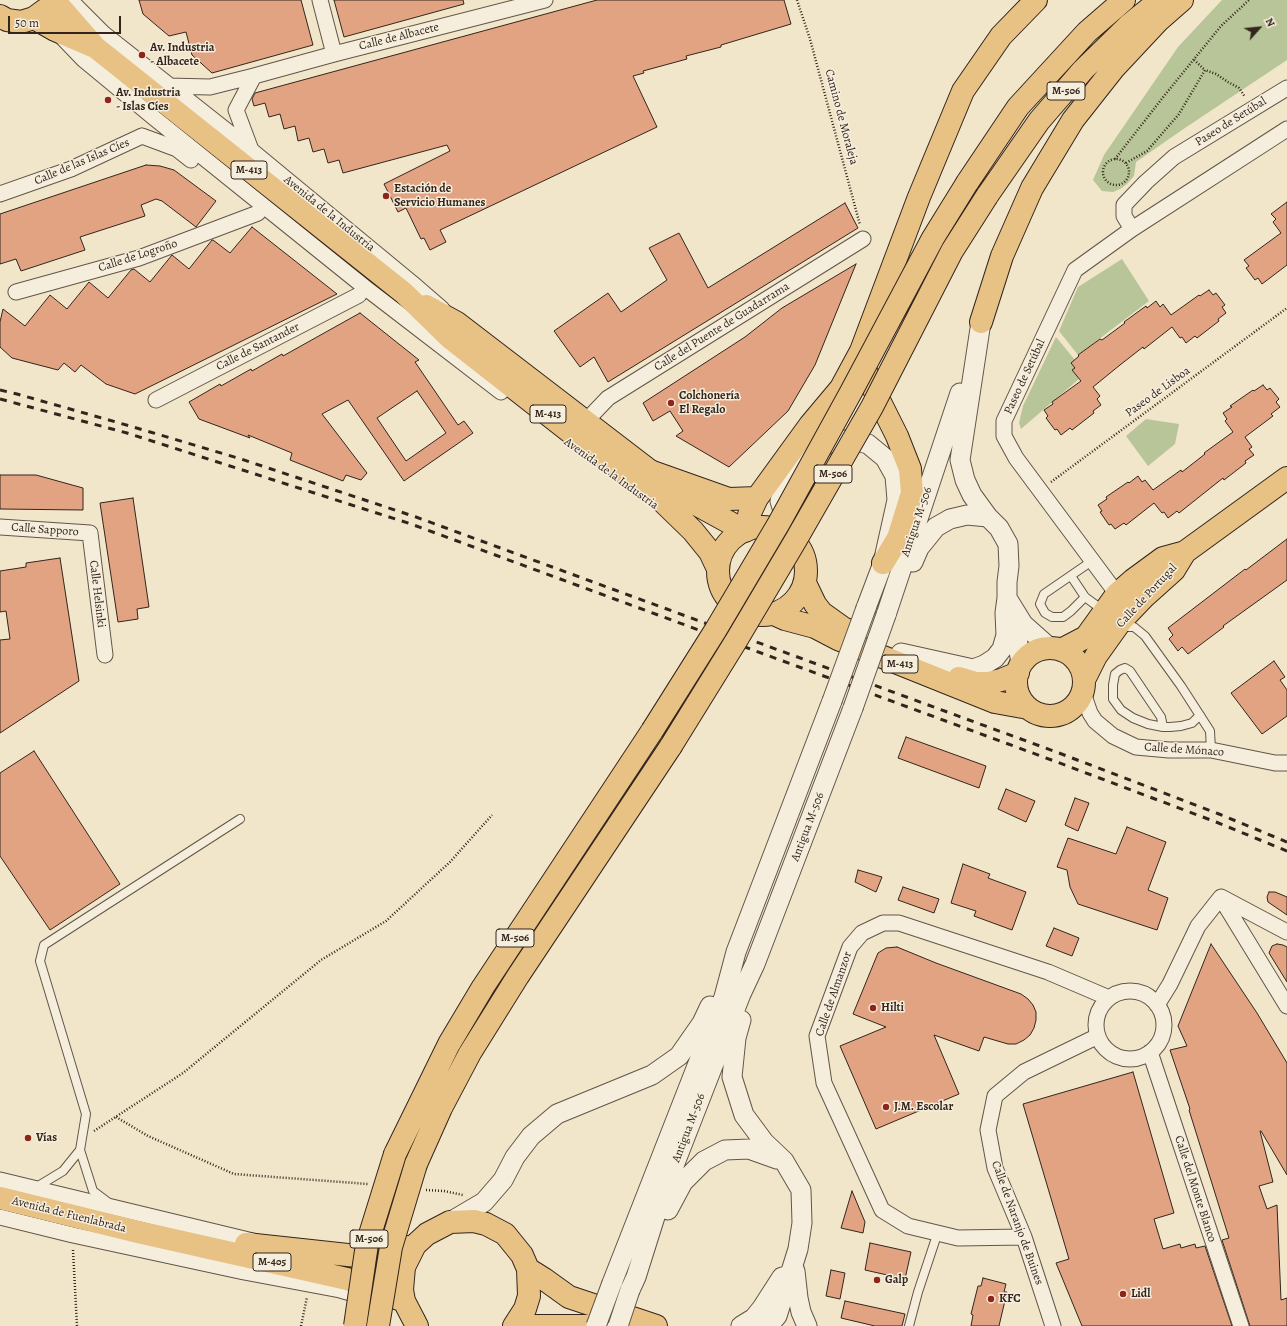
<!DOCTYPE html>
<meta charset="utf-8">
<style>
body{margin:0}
#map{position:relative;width:1287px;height:1326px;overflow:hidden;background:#f1e5ca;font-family:Alegreya,serif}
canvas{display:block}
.north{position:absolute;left:1239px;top:8px;width:40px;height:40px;-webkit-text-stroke:3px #f6eedd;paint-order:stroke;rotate:63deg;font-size:11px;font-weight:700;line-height:16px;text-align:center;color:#33251c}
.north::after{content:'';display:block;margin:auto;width:14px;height:18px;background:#33251c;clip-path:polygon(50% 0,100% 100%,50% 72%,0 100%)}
.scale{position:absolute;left:8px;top:16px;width:113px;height:18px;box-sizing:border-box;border:2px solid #33251c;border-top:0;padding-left:5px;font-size:12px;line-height:14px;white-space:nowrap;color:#33251c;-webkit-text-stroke:3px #f6eedd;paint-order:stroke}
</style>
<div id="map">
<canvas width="1287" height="1326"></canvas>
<div class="north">N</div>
<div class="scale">50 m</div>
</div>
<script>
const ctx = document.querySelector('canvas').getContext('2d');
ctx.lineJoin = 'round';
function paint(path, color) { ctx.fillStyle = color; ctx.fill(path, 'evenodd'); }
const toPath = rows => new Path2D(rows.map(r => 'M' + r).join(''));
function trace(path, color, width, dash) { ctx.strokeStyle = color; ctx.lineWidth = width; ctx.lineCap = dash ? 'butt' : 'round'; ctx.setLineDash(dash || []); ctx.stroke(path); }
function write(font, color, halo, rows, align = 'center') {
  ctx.font = font + ' Alegreya,serif'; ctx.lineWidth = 3; ctx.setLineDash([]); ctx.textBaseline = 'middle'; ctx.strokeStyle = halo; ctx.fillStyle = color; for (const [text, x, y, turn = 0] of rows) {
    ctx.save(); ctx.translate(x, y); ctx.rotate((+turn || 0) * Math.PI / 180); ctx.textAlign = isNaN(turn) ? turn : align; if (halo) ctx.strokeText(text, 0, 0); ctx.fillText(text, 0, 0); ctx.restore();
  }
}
const green = toPath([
 [1222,0,1287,0,1287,60,1182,130,1136,162,1134,176,1127,184,1120,189,1113,192,1102,191,1093,180,1104,155,1178,47],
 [1122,259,1149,301,1078,355,1059,331,1078,287],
 [1056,337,1075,360,1071,363,1075,368,1072,370,1079,379,1021,429,1019,423,1023,406],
 [1146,419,1179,424,1175,444,1148,466,1126,436]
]);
const building = toPath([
 [139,0,301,0,313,45,212,73,192,55,186,32,169,36,143,14,139,0],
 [334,0,463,0,464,4,344,37,334,0],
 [597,0,784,0,791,24,721,45,721,47,686,56,687,59,643,71,644,73,633,76,657,127,440,230,446,242,430,250,424,238,421,239,406,208,398,212,384,184,450,151,447,145,343,173,339,160,328,163,324,149,313,152,309,138,298,141,295,126,284,129,280,114,269,117,265,103,254,106,252,99,255,93,597,0],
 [146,165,160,166,174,170,216,201,196,227,162,201,156,199,141,205,145,216,80,237,85,250,21,271,16,259,0,264,0,214,146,165],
 [1287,202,1287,265,1262,284,1258,278,1255,280,1246,268,1249,266,1244,260,1281,233,1273,222,1276,219,1271,214,1287,202],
 [845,203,858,228,608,382,594,357,580,367,554,331,608,293,621,312,667,280,649,248,679,233,708,288,845,203],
 [252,227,337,294,135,394,106,384,81,365,75,372,64,363,58,370,12,358,0,347,0,322,3,309,25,326,50,295,67,309,89,282,108,298,131,270,134,269,150,282,172,255,189,269,212,240,213,240,230,253,252,227],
 [856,264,815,365,788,411,729,467,676,436,683,431,670,411,653,421,643,403,745,337,782,308,856,264],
 [1209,290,1213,295,1216,293,1225,305,1222,307,1226,313,1218,319,1219,321,1197,338,1195,336,1186,343,1182,337,1180,338,1172,327,1144,349,1143,347,1120,365,1093,387,1100,396,1097,399,1101,405,1093,411,1094,413,1072,430,1070,428,1061,435,1057,429,1055,430,1046,418,1048,416,1044,410,1053,404,1052,402,1081,381,1072,370,1075,368,1071,363,1079,356,1078,355,1100,339,1102,340,1125,323,1124,322,1146,306,1147,308,1156,301,1160,307,1163,304,1171,315,1199,295,1200,296,1209,290],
 [360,313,419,360,415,362,458,425,464,421,473,433,404,481,348,400,322,414,367,473,361,480,346,475,343,481,290,460,292,453,248,435,250,438,199,419,189,402,220,384,221,386,251,369,252,371,282,354,283,356,360,313],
 [417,391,446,433,406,461,377,418,417,391],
 [1263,385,1267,390,1270,388,1279,399,1276,402,1280,407,1271,414,1273,416,1245,437,1252,447,1249,449,1254,455,1245,461,1246,463,1224,480,1223,478,1179,513,1177,511,1168,518,1164,512,1162,513,1154,503,1126,525,1124,523,1115,529,1111,524,1109,525,1100,512,1102,511,1098,505,1107,499,1106,497,1128,482,1129,483,1138,476,1142,482,1145,480,1153,490,1181,470,1182,472,1205,454,1204,453,1233,432,1225,421,1227,419,1223,413,1232,407,1230,406,1253,390,1254,391,1263,385],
 [0,475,36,475,83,488,83,510,0,509,0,475],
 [133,498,149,607,137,609,138,619,118,622,100,503,133,498],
 [1287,539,1287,580,1223,626,1224,627,1188,654,1182,647,1178,651,1169,639,1173,635,1168,628,1245,569,1246,570,1287,539],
 [60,558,79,681,0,733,0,640,10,639,6,611,0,612,0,571,26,567,26,563,60,558],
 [1274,661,1285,677,1280,680,1287,690,1287,716,1262,734,1231,693,1274,661],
 [906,737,986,766,979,788,898,758,906,737],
 [34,751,120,884,50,930,0,856,0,773,34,751],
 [1006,789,1035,801,1026,822,998,809,1006,789],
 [1075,798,1089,803,1078,831,1065,825,1075,798],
 [1127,827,1166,842,1148,890,1168,898,1157,930,1078,904,1070,887,1067,870,1057,867,1068,838,1116,854,1127,827],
 [963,864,990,874,988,878,1026,892,1012,930,974,916,976,911,951,903,963,864],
 [858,870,882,877,876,892,855,882,858,870],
 [903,887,939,899,934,913,898,900,903,887],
 [1269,892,1275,892,1287,897,1287,915,1268,902,1267,897,1269,892],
 [1054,928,1079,938,1072,956,1046,946,1054,928],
 [1211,944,1257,1013,1287,1063,1287,1175,1261,1131,1260,1131,1273,1182,1259,1186,1267,1209,1277,1205,1281,1300,1287,1298,1287,1326,1250,1326,1222,1240,1229,1238,1189,1110,1190,1109,1170,1050,1187,1046,1178,1026,1211,944],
 [1277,944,1283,945,1287,947,1287,982,1269,953,1272,946,1277,944],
 [897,947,936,963,1021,994,1028,999,1033,1005,1036,1012,1036,1020,1034,1028,1030,1035,1024,1040,1016,1044,1008,1044,984,1037,979,1051,934,1035,959,1094,876,1129,840,1046,886,1027,853,1014,878,953,886,948,897,947],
 [1133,1072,1174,1213,1154,1219,1163,1249,1180,1244,1181,1248,1195,1244,1196,1248,1205,1246,1232,1326,1082,1326,1056,1263,1069,1259,1023,1104,1133,1072],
 [852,1191,865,1222,863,1233,841,1228,852,1191],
 [870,1243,911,1252,905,1279,865,1270,870,1243],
 [831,1270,845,1273,840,1299,826,1296,831,1270],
 [983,1278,1006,1284,1004,1292,1007,1292,999,1326,971,1326,973,1315,971,1314,978,1286,981,1286,983,1278],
 [845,1301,905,1314,902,1326,875,1326,841,1318,845,1301]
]);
const path = toPath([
 [797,0,810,39,860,225],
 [1194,60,1205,70],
 [1115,159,1164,96,1221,26,1249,0],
 '1103 172a13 13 0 1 1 26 0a13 13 0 1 1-26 0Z',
 [1126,163,1147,151,1179,114,1205,70,1216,74,1228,82,1239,88,1245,97],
 [1051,482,1287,308],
 [116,1117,148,1136,234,1174,368,1184],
 [94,1131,183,1073,321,960,386,921,450,862,492,815],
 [426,1190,444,1191,463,1195],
 [73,1250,77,1326],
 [301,1326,307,1297]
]);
const service = toPath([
 [1071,576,1085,597,1104,611],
 [1085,597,1071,611,1063,617,1052,617,1045,613,1040,604,1044,594,1092,561],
 [1121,627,1134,627,1145,636,1181,686,1210,731,1211,750],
 [1163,727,1161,717,1130,671,1125,668,1120,670,1115,674,1113,685,1113,699,1121,710,1133,718,1148,724,1163,727,1170,727,1181,726,1192,723,1200,715],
 [80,1150,86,1114,40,961,44,945,240,819],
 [35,1188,63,1171,80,1150,93,1191,109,1203],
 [909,1326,918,1292,938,1232]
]);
const minor = toPath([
 [70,0,104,34,251,150,412,283,442,309],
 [320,0,334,54],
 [60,35,84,60,153,117,367,289,501,392],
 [254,76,334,54,545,0],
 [168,86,210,87,254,76,236,110,251,150],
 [142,136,177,149,191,160],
 [0,194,71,169,142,136],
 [1132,229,1124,216,1124,205,1146,182,1174,157,1287,88],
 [16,292,139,258,258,213],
 [156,400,359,295],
 [585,422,608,398,863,239],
 [0,527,90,533,105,655],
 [1119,602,1117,594,1016,458,1004,436,1004,421,1075,270,1132,229,1287,129],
 [1083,693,1090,713,1095,721,1113,736,1136,747,1169,750,1211,750,1275,763,1287,763],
 [1221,898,1287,1006],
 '1096 1025a34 34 0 1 1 68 0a34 34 0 1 1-68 0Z',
 [1157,1005,1170,984,1198,926,1221,897,1287,932],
 [1150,1052,1241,1326],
 [0,1180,257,1242],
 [0,1217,73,1235,244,1272,340,1290,368,1298],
 [1024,1237,958,1238,908,1226,882,1210,824,1083,817,1036,850,947,862,933,883,923,899,923,1048,972,1109,998],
 [1053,1326,1024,1237,995,1168,988,1130,995,1096,1024,1072,1098,1036]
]);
const tertiary = toPath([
 [784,514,780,501,788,480,810,455,829,443,850,439,868,444,885,458,895,476,897,500,883,563,866,608],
 [913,562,919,548,936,527,950,519,967,515,988,517],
 [1007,598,1023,624,1050,648],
 [886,615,960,393],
 [1009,619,1017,637,1021,664],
 [901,653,973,669,984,665,995,658,1002,649,1006,635,1005,613,1007,598,1007,582,1009,566,1008,544,999,528,988,517,972,495,965,480,960,460,981,322],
 [741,1020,736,1038,732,1077,744,1115,764,1142,784,1161,801,1190,802,1223,798,1249,777,1316,768,1326],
 [668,1210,683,1182,704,1161,725,1150,749,1149,777,1159],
 [450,1222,484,1202,503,1180,515,1157,531,1136,557,1114,652,1075,679,1056,702,1023,710,1006],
 [795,1271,798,1298,801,1312,807,1326],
 [612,1283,724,997,736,952,832,701],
 [630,1290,636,1277,659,1204,741,994,755,964,853,708],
 [741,1326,754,1318,762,1308,782,1277]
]);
const primary = toPath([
 [54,0,95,47,404,293,449,337,578,438,656,495,693,531,710,552,718,569],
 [0,16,7,20,21,22,34,18,45,10],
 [34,18,55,30,92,46],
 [426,306,457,323,650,471,694,503,745,531],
 '718 571a44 44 0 1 1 88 0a44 44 0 1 1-88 0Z',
 [805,583,815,604,822,613,843,628,850,631],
 [774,614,785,619,815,627,838,639,995,702,1028,708],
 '1016 682a34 34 0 1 1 68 0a34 34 0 1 1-68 0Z',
 [1061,650,1086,637,1117,594,1133,580,1163,558,1185,552,1287,478],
 [959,678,976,683,989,683,1001,680,1018,673],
 [1084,680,1096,656,1121,621,1145,596,1174,570,1185,552],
 [0,1198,138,1232,347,1279,404,1301],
 [246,1244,357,1256,408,1247],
 [528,1269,544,1279,569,1297,656,1326],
 [417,1326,404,1301,402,1290,404,1267,415,1245,427,1234,450,1222,474,1221,486,1224,505,1234,522,1255,528,1269,529,1296,525,1309,514,1326],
 [534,1326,591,1326]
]);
const motorway = toPath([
 [967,183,1018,107,1087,32,1124,0],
 [987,196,1039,121,1083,70,1129,25,1160,0],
 [981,322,1002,256,1032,188,1073,120,1114,68,1158,21,1182,0],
 [861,352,865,369,876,394,897,436,910,469,912,493,898,538,883,563],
 [650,471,729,499,757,498],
 [747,530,749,515,757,498,810,425,841,388,861,351,919,197,963,91,1001,36,1036,0],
 [395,1154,449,1044,483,987,652,731],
 [416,1164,441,1108,470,1053,518,976,671,746]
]);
const rail = toPath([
 [0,390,17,394,130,426,241,459,416,517,1059,753,1219,814,1287,842],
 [0,399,127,433,411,524,1057,762,1216,822,1287,851]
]);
const tertiaryBridge = toPath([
 [832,701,866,608],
 [853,708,886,615],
 [596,1326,612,1283],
 [618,1326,630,1290]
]);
const motorwayBridge = toPath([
 [652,731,715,631,779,523,851,392,933,238,967,183],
 [671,746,736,641,797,538,872,407,952,251,987,196],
 [355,1326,367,1244,395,1154],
 [378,1326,391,1247,416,1164]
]);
const markers = [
 [142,55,4,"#8f2418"],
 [108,100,4,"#8f2418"],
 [386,196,4,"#8f2418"],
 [671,403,4,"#8f2418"],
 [873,1008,4,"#8f2418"],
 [886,1107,4,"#8f2418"],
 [28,1138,4,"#8f2418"],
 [877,1280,4,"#8f2418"],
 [1123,1294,4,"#8f2418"],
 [991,1299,4,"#8f2418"]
];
const shields = [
 [1066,91,38],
 [249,170,36],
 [548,414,36],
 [833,474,38],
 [900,664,36],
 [515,938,38],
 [369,1239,38],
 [272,1262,38]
];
const shieldNames = [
 ["M-506",1066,91],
 ["M-413",249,170],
 ["M-413",548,414],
 ["M-506",833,474],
 ["M-413",900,664],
 ["M-506",515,938],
 ["M-506",369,1239],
 ["M-405",272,1262]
];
const streetNames = [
 ["Calle de Albacete",399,37,-14],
 ["Camino de Moraleja",841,117,75],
 ["Paseo de Setúbal",1231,122,-32],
 ["Calle de las Islas Cíes",82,162,-23],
 ["Avenida de la Industria",329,214,39],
 ["Calle de Logroño",138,256,-18],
 ["Calle del Puente de Guadarrama",722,327,-32],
 ["Calle de Santander",258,347,-27],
 ["Paseo de Setúbal",1025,377,-65],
 ["Paseo de Lisboa",1158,392,-36],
 ["Avenida de la Industria",611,474,36],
 ["Antigua M-506",917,522,-71],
 ["Calle Sapporo",45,530,4],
 ["Calle Helsinki",97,594,83],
 ["Calle de Portugal",1147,596,-47],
 ["Calle de Mónaco",1184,750,4],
 ["Antigua M-506",808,827,-69],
 ["Calle de Almanzor",834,994,-71],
 ["Antigua M-506",689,1128,-69],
 ["Calle del Monte Blanco",1195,1189,72],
 ["Avenida de Fuenlabrada",69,1215,14],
 ["Calle de Naranjo de Buines",1017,1223,70]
];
const poiNames = [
 ["Av. Industria",150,48],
 ["- Albacete",150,62],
 ["Av. Industria",116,93],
 ["- Islas Cíes",116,107],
 ["Estación de",394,189],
 ["Servicio Humanes",394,203],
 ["Colchonería",679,396],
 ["El Regalo",679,410],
 ["Hilti",881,1008],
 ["J.M. Escolar",894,1107],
 ["Vías",36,1138],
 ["Galp",885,1280],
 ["Lidl",1131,1294],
 ["KFC",999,1299]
];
paint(green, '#b8c598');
paint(building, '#e2a383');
trace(building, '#33251c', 1);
trace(service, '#625548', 10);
trace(minor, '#625548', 17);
trace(tertiary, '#625548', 21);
trace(primary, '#33251c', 24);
trace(motorway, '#33251c', 24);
trace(path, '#33251c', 2.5, [1, 2]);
trace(service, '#f6eedd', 8);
trace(minor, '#f6eedd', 15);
trace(tertiary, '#f6eedd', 19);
trace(primary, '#e8c285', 22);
trace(motorway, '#e8c285', 22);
trace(rail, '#33251c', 3, [7, 7]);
trace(tertiaryBridge, '#625548', 21, []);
trace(motorwayBridge, '#33251c', 24, []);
trace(tertiaryBridge, '#f6eedd', 19);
trace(motorwayBridge, '#e8c285', 22);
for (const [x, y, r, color] of markers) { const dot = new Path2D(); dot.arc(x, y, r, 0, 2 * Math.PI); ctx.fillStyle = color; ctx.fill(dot); trace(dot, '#f6eedd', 1.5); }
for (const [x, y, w] of shields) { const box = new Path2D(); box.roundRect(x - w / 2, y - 9, w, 18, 3); ctx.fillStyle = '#f6eedd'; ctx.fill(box); trace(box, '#33251c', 1); }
write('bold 11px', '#33251c', null, shieldNames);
write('12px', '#33251c', '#f6eedd', streetNames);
write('bold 12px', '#33251c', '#f6eedd', poiNames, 'left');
</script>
